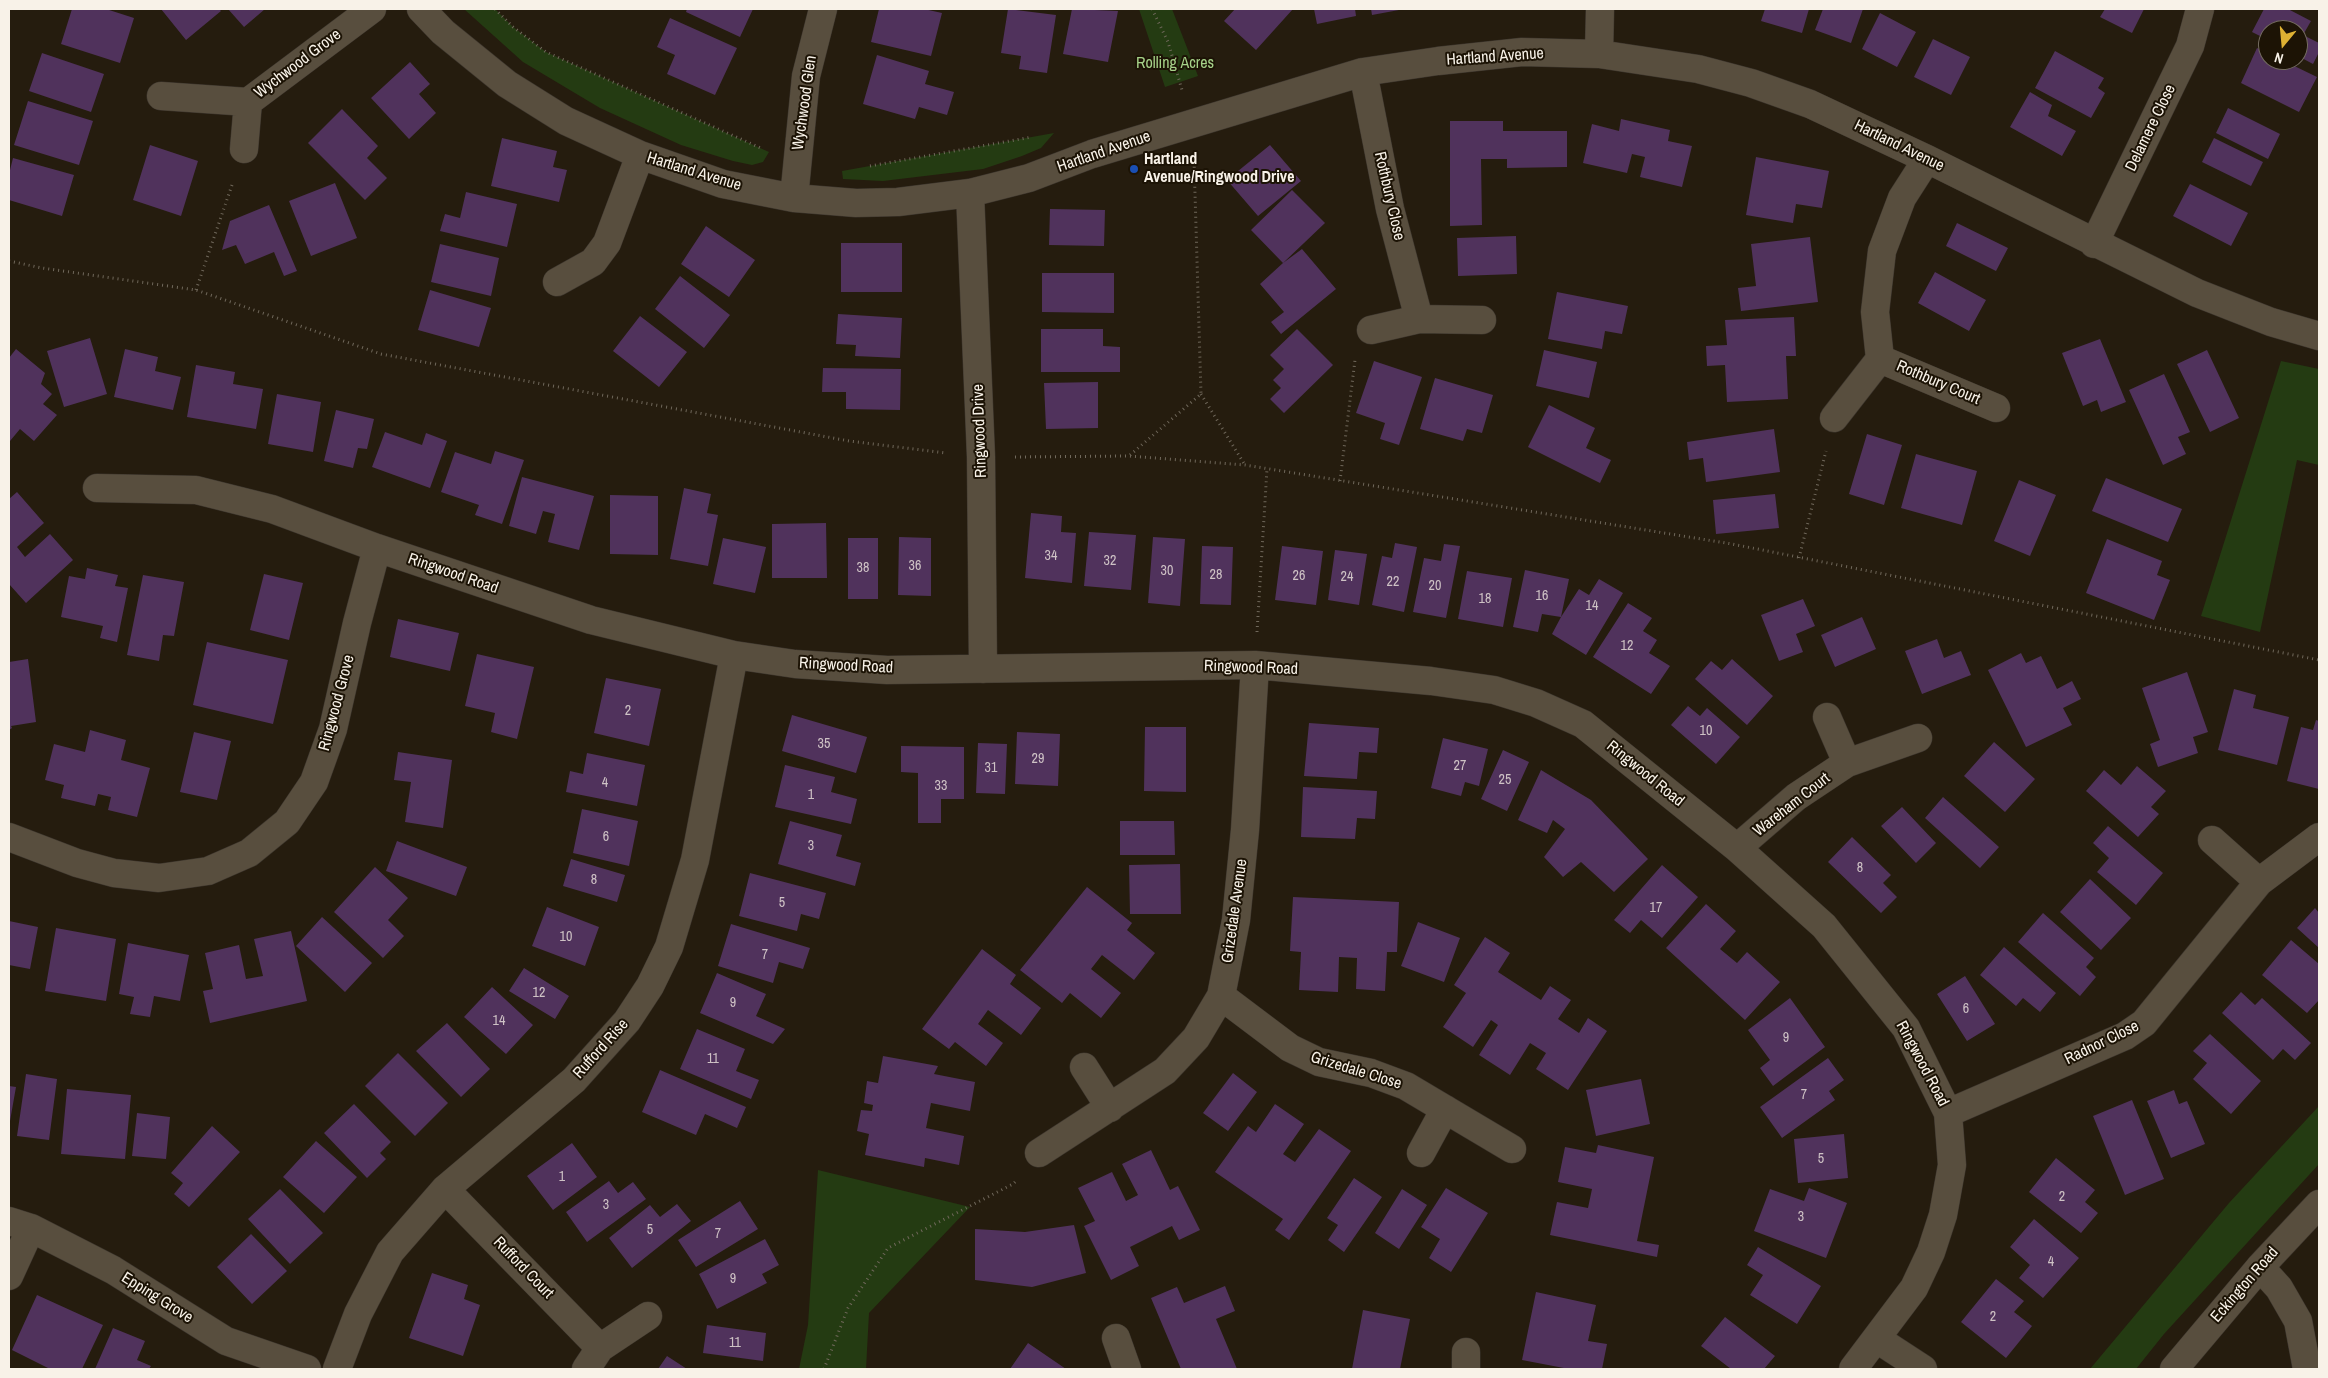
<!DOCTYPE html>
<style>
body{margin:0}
#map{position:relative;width:2328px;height:1378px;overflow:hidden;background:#251c0e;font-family:"Archivo Narrow",sans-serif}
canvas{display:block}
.frame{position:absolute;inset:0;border:10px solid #f8f2e8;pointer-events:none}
.north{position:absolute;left:2258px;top:20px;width:50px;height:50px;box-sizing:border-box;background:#1c1305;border:1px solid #746c60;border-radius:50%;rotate:197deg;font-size:14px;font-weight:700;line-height:20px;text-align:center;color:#f8f2e8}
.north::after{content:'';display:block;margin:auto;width:18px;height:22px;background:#deb133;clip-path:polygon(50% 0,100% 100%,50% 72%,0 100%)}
</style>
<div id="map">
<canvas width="2328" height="1378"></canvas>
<div class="frame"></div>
<div class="north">N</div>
</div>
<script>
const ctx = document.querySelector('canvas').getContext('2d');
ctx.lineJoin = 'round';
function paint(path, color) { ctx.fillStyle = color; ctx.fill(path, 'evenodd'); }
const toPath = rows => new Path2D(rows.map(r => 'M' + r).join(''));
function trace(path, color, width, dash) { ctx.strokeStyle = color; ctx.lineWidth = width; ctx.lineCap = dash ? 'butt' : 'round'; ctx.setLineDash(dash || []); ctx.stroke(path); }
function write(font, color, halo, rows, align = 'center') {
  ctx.font = font + ' "Archivo Narrow",sans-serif'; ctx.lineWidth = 4; ctx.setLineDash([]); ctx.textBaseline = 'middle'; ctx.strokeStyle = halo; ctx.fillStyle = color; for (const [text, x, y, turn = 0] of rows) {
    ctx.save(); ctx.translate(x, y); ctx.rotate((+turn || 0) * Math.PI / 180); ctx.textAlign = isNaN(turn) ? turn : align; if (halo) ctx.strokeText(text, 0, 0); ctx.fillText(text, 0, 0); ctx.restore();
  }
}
const green = toPath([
 [464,9,495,9,513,27,546,52,769,152,763,162,752,165,733,161,681,145,600,108,523,62],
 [1139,9,1172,9,1198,76,1165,87],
 [1054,133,1041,148,1022,156,983,169,883,181,843,179,842,171],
 [2281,361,2319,369,2319,465,2297,460,2260,632,2201,616],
 [2319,1106,2319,1164,2164,1334,2136,1369,2090,1369,2229,1203],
 [818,1170,970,1207,869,1313,866,1369,799,1369,808,1325]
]);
const building = toPath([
 [72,9,106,9,134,18,120,63,61,44],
 [161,9,219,9,221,11,186,40],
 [228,9,265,9,244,27],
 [687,9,753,9,740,37,686,12],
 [879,9,924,9,942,13,931,56,871,42],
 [1008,9,1056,15,1047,73,1019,69,1021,56,1001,53],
 [1072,9,1118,11,1108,62,1063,54],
 [1235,9,1293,9,1256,50,1224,21],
 [1314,9,1355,9,1356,16,1317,24],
 [1371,9,1398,9,1399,10,1372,15],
 [1765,9,1809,9,1802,33,1761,21],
 [1823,9,1863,9,1851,43,1815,30],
 [2105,9,2144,9,2132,33,2100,17],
 [2264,9,2288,9,2311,21,2303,35,2319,43,2319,52,2313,64,2298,56,2298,30,2268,30,2268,40,2252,32],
 [1880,13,1916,32,1897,67,1862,49],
 [670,18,737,48,715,95,667,74,675,55,657,47],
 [1933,39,1970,57,1951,95,1914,77],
 [2257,48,2268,53,2268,60,2282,60,2317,77,2299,112,2241,83],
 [2055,51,2104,78,2098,88,2105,93,2091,118,2035,88],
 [42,53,104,74,91,112,29,91],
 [877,55,929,71,925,84,954,92,947,115,919,107,915,119,863,104],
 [410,62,430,84,419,94,436,113,409,139,371,98],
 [2030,92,2052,105,2048,116,2076,131,2062,156,2010,127],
 [28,101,93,121,79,165,14,145],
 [2228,108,2280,134,2268,159,2216,133],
 [342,109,378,146,367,158,387,178,365,200,308,143],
 [1621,119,1670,130,1668,141,1692,146,1682,187,1640,177,1645,157,1632,154,1627,173,1583,163,1592,124,1619,131],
 [1450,121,1503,121,1503,131,1567,131,1567,167,1507,168,1507,159,1481,159,1482,225,1450,226],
 [502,138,557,151,553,167,567,170,559,202,491,186],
 [2214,138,2263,162,2251,186,2202,162],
 [150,145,198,161,181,216,133,200],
 [1270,145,1301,181,1258,216,1227,180],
 [1756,157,1829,171,1822,208,1796,204,1793,223,1746,215],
 [13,158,74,175,62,216,9,200,9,174],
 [335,183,357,238,311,256,289,201],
 [2190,184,2248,213,2231,246,2173,216],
 [1292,190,1325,223,1283,263,1302,249,1336,289,1281,334,1271,322,1284,312,1260,284,1283,263,1251,230],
 [466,192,517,204,507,247,440,231,445,214,460,218],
 [269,205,297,271,284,276,274,252,245,264,236,245,222,250,230,221],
 [1050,209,1105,210,1104,246,1049,245],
 [1957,223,2008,248,1996,271,1946,246],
 [706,226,755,260,729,297,681,264],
 [1516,236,1517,274,1458,276,1457,238],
 [1810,237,1818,302,1741,311,1738,288,1756,286,1751,244],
 [841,243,902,243,902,292,841,292],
 [440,244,499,258,491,296,431,282],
 [1935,272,1986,300,1969,331,1918,303],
 [1042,273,1114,273,1114,313,1042,312],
 [680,276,730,315,704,348,655,309],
 [430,290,491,308,479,347,418,330],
 [1557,292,1628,306,1622,334,1605,331,1602,349,1548,339],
 [838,314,902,318,900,358,855,356,856,345,836,344],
 [640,316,687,352,659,387,613,351],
 [1794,317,1796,356,1786,356,1788,399,1727,402,1725,365,1707,366,1706,346,1727,345,1725,320],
 [1041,329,1103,329,1103,346,1120,347,1120,372,1041,372],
 [1297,329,1333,365,1284,413,1270,399,1281,388,1273,380,1284,369,1270,355],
 [90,338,107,394,64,407,47,351],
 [2100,339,2126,402,2101,412,2097,400,2083,406,2062,353],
 [16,349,45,373,41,384,52,394,43,404,57,415,34,441,20,429,10,441,9,440,9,358],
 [125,349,158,357,155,371,181,377,173,410,114,397],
 [1544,350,1597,362,1589,398,1536,386],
 [2207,350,2239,418,2210,432,2177,364],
 [1374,361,1422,377,1399,445,1380,439,1385,423,1356,413],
 [196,365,235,372,233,384,263,389,256,429,187,417],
 [823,368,901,369,900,410,846,409,846,392,822,392],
 [2164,374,2190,432,2178,437,2186,454,2163,465,2129,390],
 [1435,378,1493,395,1482,433,1467,429,1463,441,1420,429],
 [1098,382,1098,428,1046,429,1044,383],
 [277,394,321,402,313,452,268,444],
 [1549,405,1595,428,1586,448,1611,460,1600,483,1528,447],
 [336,410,374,419,367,449,358,448,353,468,324,461],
 [1774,429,1780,472,1706,482,1703,458,1689,460,1687,442],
 [385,432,422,445,426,433,447,441,430,488,372,467],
 [1867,434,1902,445,1884,505,1849,494],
 [495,451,524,460,502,524,475,515,479,505,441,492,455,452,491,464],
 [1916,454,1977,471,1962,525,1901,508],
 [522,477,594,496,579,550,548,542,555,514,543,511,536,534,509,526],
 [2106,478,2182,509,2168,542,2092,511],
 [2019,480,2056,495,2030,556,1994,541],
 [684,488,711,494,707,513,718,515,708,566,670,559],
 [17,492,44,523,17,547,25,557,50,534,73,560,26,603,9,584,9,499],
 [1775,494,1779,528,1716,534,1713,500],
 [610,495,658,496,658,555,610,554],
 [1031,513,1062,516,1061,532,1076,533,1072,583,1025,578],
 [826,523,827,578,772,578,772,524],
 [1089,532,1136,535,1131,590,1084,586],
 [899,537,931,538,931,596,898,595],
 [1153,537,1185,539,1180,606,1148,603],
 [723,538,766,547,755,593,713,584],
 [848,538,878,538,878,599,848,599],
 [2107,539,2162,561,2157,575,2170,580,2154,620,2086,593],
 [1395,543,1417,547,1404,612,1372,605,1382,556,1392,558],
 [1444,544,1460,546,1446,618,1413,612,1424,558,1441,561],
 [1202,546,1233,547,1231,605,1200,604],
 [1282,546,1323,551,1316,605,1275,600],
 [1335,550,1367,554,1359,605,1328,600],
 [87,568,118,575,115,586,128,588,117,642,100,638,103,626,61,617,69,576,85,579],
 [1525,570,1569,579,1561,617,1579,589,1589,595,1599,579,1623,593,1586,655,1552,634,1561,617,1542,614,1538,632,1513,627],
 [1467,571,1512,578,1503,627,1458,619],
 [264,574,303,583,289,640,250,630],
 [143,575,184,582,174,636,163,635,159,661,127,655],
 [1803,599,1815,626,1796,634,1803,652,1779,661,1761,615],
 [1628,603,1652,618,1643,631,1657,640,1649,653,1670,666,1651,694,1593,657],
 [1862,617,1876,649,1835,667,1821,635],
 [398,619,459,633,450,671,390,657],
 [1937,639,1944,658,1961,651,1971,675,1922,694,1905,651],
 [207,642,288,660,273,724,193,705],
 [2021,653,2026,663,2041,656,2057,689,2072,681,2081,699,2063,708,2072,725,2026,747,1988,670],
 [477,654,534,667,517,739,491,732,495,713,465,706],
 [28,659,36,722,11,726,12,728,9,730,9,662],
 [1732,659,1773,696,1747,725,1695,679,1711,661,1722,670],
 [2187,672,2208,732,2193,737,2198,753,2158,767,2150,744,2160,740,2142,688],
 [606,678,661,689,649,746,594,733],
 [2234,689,2256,695,2253,708,2289,717,2277,765,2218,750],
 [1688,706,1700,716,1707,708,1740,737,1716,764,1671,725],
 [792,715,867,737,856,773,782,751],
 [2316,720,2319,721,2319,789,2287,781,2301,727,2313,730],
 [1309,723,1379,728,1377,753,1359,752,1357,779,1304,776],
 [1145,727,1186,727,1186,792,1144,791],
 [90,730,126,740,121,760,150,768,137,817,108,810,111,797,98,794,95,806,61,798,64,785,45,780,54,744,85,752],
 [194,732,231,741,217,800,180,792],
 [1017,732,1060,734,1058,786,1015,784],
 [1443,738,1488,749,1479,786,1465,782,1461,796,1431,788],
 [1994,742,2035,779,2005,812,1964,776],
 [978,743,1007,744,1005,794,976,793],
 [901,746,964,747,964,799,941,799,941,823,918,823,918,773,901,772],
 [1503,750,1529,762,1507,811,1481,799],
 [398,752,452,760,443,828,405,822,411,782,394,780],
 [587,753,645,765,637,806,566,792,570,771,583,774],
 [785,765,835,777,831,792,857,799,851,824,775,807],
 [2137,766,2166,791,2151,807,2159,814,2138,837,2086,791,2104,770,2121,785],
 [1541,770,1591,800,1648,859,1614,892,1581,862,1563,877,1544,857,1565,829,1553,820,1547,833,1518,820],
 [1303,787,1377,791,1375,819,1357,818,1355,839,1301,837],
 [1943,797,1999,847,1980,868,1925,818],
 [1902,807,1936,843,1916,863,1881,826],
 [582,809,638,821,629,866,573,853],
 [790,821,842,835,836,856,861,863,855,886,778,864],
 [1120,821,1174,821,1175,855,1120,855],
 [2108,826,2163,873,2136,905,2097,872,2109,858,2093,843],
 [1852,837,1891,875,1883,883,1897,897,1881,913,1828,862],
 [397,841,467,867,456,896,386,871],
 [571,859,625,875,617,902,563,886],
 [1180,864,1181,914,1130,914,1129,865],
 [1662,865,1698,897,1662,938,1641,920,1630,933,1614,920],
 [375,867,408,898,388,920,404,936,383,958,334,912],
 [750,873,826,893,819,919,801,914,797,931,739,916],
 [2090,879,2131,918,2101,950,2060,912],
 [1087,887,1132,923,1127,930,1155,953,1134,980,1102,955,1091,969,1121,993,1101,1018,1070,993,1062,1003,1020,970],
 [1293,897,1399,902,1397,952,1387,952,1385,991,1356,989,1357,958,1339,957,1338,992,1299,990,1301,952,1290,951],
 [1706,904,1736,931,1720,949,1737,963,1747,952,1780,982,1745,1020,1666,948],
 [547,907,599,927,585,966,532,946],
 [2315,908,2319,913,2319,948,2297,928],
 [2043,913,2094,958,2086,967,2096,977,2080,996,2018,942],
 [322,917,372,963,345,992,296,946],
 [9,921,38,927,30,969,9,965],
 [1418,922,1460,938,1444,982,1401,966],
 [731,924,810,948,803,969,779,962,773,983,718,966],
 [56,928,116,939,106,1001,45,991],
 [291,931,307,1001,210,1023,203,991,213,989,205,953,239,945,246,979,263,976,254,939],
 [1485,937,1510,953,1498,972,1541,1000,1550,986,1571,1000,1558,1019,1579,1033,1588,1018,1607,1031,1568,1090,1536,1069,1546,1053,1530,1043,1510,1075,1479,1055,1498,1025,1491,1020,1473,1047,1443,1027,1466,993,1454,985],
 [2291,940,2319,964,2319,1000,2307,1013,2262,975],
 [128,943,189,955,180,1001,154,996,150,1017,130,1014,134,997,119,994],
 [2004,947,2056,993,2040,1012,2023,998,2016,1006,1980,975],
 [982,949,1016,975,1010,984,1041,1008,1021,1035,988,1010,978,1024,1003,1043,986,1066,955,1042,949,1049,922,1029],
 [524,968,569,996,555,1019,509,991],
 [717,973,766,994,756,1016,785,1029,773,1044,700,1013],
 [1965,976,1995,1024,1967,1041,1937,994],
 [492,987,533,1025,506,1054,464,1017],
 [2241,992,2255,1005,2262,998,2311,1043,2295,1060,2283,1049,2273,1060,2222,1013],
 [1790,998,1825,1047,1773,1086,1760,1068,1770,1060,1748,1030],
 [447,1023,490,1069,461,1097,416,1051],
 [697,1029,745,1049,736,1071,759,1080,751,1099,680,1069],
 [2210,1034,2261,1081,2231,1114,2193,1079,2207,1063,2193,1051],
 [398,1053,448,1103,415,1136,365,1086],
 [883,1056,938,1066,934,1074,975,1082,970,1111,931,1103,926,1128,964,1136,959,1165,925,1158,924,1167,865,1155,869,1134,857,1131,861,1110,872,1111,873,1105,864,1103,867,1081,878,1083],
 [1828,1058,1844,1080,1829,1091,1835,1100,1782,1138,1760,1107],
 [660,1070,746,1107,737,1128,705,1114,696,1135,642,1112],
 [1233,1073,1257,1092,1228,1131,1203,1113],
 [26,1074,57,1079,49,1140,17,1136],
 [1641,1079,1650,1124,1596,1136,1586,1090],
 [9,1086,16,1087,10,1121,9,1121],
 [67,1089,131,1095,125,1159,61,1154],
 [2174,1090,2179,1104,2187,1101,2205,1144,2171,1158,2147,1101],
 [2132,1100,2164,1179,2125,1195,2093,1116],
 [354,1104,391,1142,380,1153,386,1159,367,1178,324,1133],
 [1275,1104,1304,1124,1283,1154,1295,1162,1319,1129,1351,1151,1289,1240,1275,1230,1283,1219,1215,1172,1248,1126,1256,1132],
 [137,1113,170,1117,166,1159,132,1156],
 [212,1126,240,1152,189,1207,174,1194,183,1183,171,1173],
 [1844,1134,1848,1178,1798,1183,1794,1139],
 [316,1141,357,1177,324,1213,283,1177],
 [572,1143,597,1177,553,1210,527,1176],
 [1598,1145,1654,1157,1637,1241,1659,1245,1657,1257,1550,1235,1557,1202,1588,1208,1592,1189,1558,1182,1565,1147,1596,1153],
 [1151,1150,1170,1190,1178,1186,1200,1230,1179,1240,1172,1226,1130,1247,1139,1266,1111,1280,1084,1226,1095,1221,1078,1188,1112,1172,1126,1201,1138,1195,1122,1164],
 [2056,1158,2095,1190,2085,1202,2098,1213,2081,1233,2029,1192],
 [1354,1178,1382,1197,1344,1252,1328,1240,1338,1225,1327,1218],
 [609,1181,618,1193,633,1182,646,1199,587,1242,566,1212],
 [1446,1188,1488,1213,1451,1272,1429,1258,1440,1239,1421,1227],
 [1809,1188,1847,1203,1826,1258,1754,1231,1770,1189,1804,1201],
 [280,1189,323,1233,290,1264,248,1219],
 [1402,1189,1427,1205,1399,1249,1375,1233],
 [740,1201,758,1229,696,1267,678,1240],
 [677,1204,691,1221,632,1268,609,1238,650,1205,660,1217],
 [2034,1219,2079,1258,2043,1298,2019,1278,2030,1265,2010,1247],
 [1074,1225,1086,1273,1032,1287,975,1280,975,1229,1025,1232],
 [251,1234,287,1271,252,1304,217,1267],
 [765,1239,779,1265,762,1274,767,1283,717,1309,699,1274],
 [1758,1247,1821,1286,1797,1324,1750,1295,1763,1275,1747,1265],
 [432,1273,468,1285,464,1299,480,1305,463,1356,409,1338],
 [1996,1279,2024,1301,2014,1312,2032,1326,2006,1358,1961,1322],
 [1225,1286,1235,1311,1216,1319,1237,1369,1181,1369,1151,1298,1177,1287,1184,1303],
 [1536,1292,1596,1305,1588,1341,1607,1344,1602,1369,1569,1369,1522,1360],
 [37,1295,103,1325,82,1369,50,1369,12,1350],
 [1363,1310,1410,1319,1400,1369,1352,1369],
 [1725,1317,1775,1356,1764,1369,1731,1369,1701,1346],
 [707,1325,766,1333,763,1361,703,1353],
 [113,1328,145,1341,137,1360,151,1366,149,1369,95,1369],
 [1028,1343,1066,1369,1010,1369],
 [667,1356,687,1369,658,1369]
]);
const path = toPath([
 [495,9,513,27,546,52,763,149],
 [1152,9,1168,42,1182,90],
 [870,166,1032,137],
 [9,261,42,268,196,290,381,354,849,441,946,453],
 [196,290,233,182],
 [1201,394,1245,465],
 [1130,455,1201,394,1194,160],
 [1015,457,1129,456,1245,465,1732,544,2319,660],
 [1340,481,1355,360],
 [1799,558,1826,451],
 [1257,632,1267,469],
 [824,1369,848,1308,888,1248,1013,1184,1017,1180]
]);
const minor = toPath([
 [421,9,443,32,507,84,566,121,640,155,723,184,794,198,856,203,898,202,970,193,1029,178,1092,154,1363,72,1438,61,1522,52,1599,54,1698,69,1751,83,1810,104,1927,159,2197,293,2271,322,2319,336],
 [1599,54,1600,9],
 [1363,72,1390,209,1419,319],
 [161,96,248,102,372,9],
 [244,149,248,102],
 [970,193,981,457,983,669],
 [794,198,806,76,823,9],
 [2094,244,2190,46,2200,9],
 [557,282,593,262,607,243,640,155],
 [1371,330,1419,319,1482,320],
 [1880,359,1996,408],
 [1834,418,1880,359,1875,312,1882,251,1902,198,1927,159],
 [97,488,196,490,272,509,377,548,591,620,734,655,795,664,887,670,1255,665,1431,681,1494,690,1536,703,1583,724,1737,848,1824,926,1906,1028,1948,1113,1952,1165,1943,1215,1931,1252,1914,1288,1853,1369],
 [1827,717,1847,763],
 [9,837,77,863,114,873,159,878,208,871,249,853,287,822,314,782,333,729,357,623,377,548],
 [2212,840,2259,882],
 [1737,848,1796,797,1847,763,1918,738],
 [1221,996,1290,1048,1319,1062,1371,1073,1406,1086,1512,1149],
 [1084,1067,1110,1108],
 [1948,1113,2125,1036,2144,1023,2259,882,2319,837],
 [1039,1153,1165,1071,1196,1038,1221,996,1236,920,1245,830,1255,665],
 [1421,1153,1445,1109],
 [445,1189,600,1348],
 [9,1221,31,1228,113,1270,226,1341,307,1369],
 [2260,1267,2279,1288,2298,1321,2307,1369],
 [9,1276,31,1228],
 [1116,1338,1127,1369],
 [1877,1339,1923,1369],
 [337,1369,358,1314,390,1252,445,1189,574,1080,627,1021,650,986,669,947,695,860,734,655],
 [586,1369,600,1348,648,1316],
 [1466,1369,1466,1352],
 [2174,1369,2260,1267,2319,1204]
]);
const markers = [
 [1134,169,5,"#1a4fb4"]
];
const numberNames = [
 ["34",1051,556],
 ["32",1110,561],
 ["36",915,566],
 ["38",863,568],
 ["30",1167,571],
 ["28",1216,575],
 ["26",1299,576],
 ["24",1347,577],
 ["22",1393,582],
 ["20",1435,586],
 ["16",1542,596],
 ["18",1485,599],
 ["14",1592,606],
 ["12",1627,646],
 ["2",628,711],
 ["10",1706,731],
 ["35",824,744],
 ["29",1038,759],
 ["27",1460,766],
 ["31",991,768],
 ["25",1505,780],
 ["4",605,783],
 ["33",941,786],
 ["1",811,795],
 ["6",606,837],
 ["3",811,846],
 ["8",1860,868],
 ["8",594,880],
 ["5",782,903],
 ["17",1656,908],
 ["10",566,937],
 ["7",765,955],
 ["12",539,993],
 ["9",733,1003],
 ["6",1966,1009],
 ["14",499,1021],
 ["9",1786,1038],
 ["11",713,1059],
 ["7",1804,1095],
 ["5",1821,1159],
 ["1",562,1177],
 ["2",2062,1197],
 ["3",606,1205],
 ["3",1801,1217],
 ["5",650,1230],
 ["7",718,1234],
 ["4",2051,1262],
 ["9",733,1279],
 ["2",1993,1317],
 ["11",735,1343]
];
const streetNames = [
 ["Hartland Avenue",1495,57,-4],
 ["Wychwood Grove",298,64,-37],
 ["Wychwood Glen",805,103,-82],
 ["Delamere Close",2151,128,-64],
 ["Hartland Avenue",1899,146,26],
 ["Hartland Avenue",1104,152,-19],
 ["Hartland Avenue",694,172,17],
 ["Rothbury Close",1389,196,77],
 ["Rothbury Court",1938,383,23],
 ["Ringwood Drive",980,431,-92],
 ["Ringwood Road",453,574,19],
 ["Ringwood Road",846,666,3],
 ["Ringwood Road",1251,668,2],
 ["Ringwood Grove",337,703,-75],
 ["Ringwood Road",1645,774,39],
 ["Wareham Court",1792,805,-38],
 ["Grizedale Avenue",1235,911,-82],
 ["Radnor Close",2102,1043,-26],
 ["Rufford Rise",601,1049,-48],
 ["Ringwood Road",1922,1064,62],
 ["Grizedale Close",1356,1071,17],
 ["Rufford Court",523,1268,46],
 ["Eckington Road",2245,1285,-49],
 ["Epping Grove",157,1298,32]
];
const parkNames = [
 ["Rolling Acres",1175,64]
];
const poiNames = [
 ["Hartland",1144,160],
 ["Avenue/Ringwood Drive",1144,178]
];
paint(green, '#243b12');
paint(building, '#50325c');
trace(minor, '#3d362e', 29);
trace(path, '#70685b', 3, [1, 4]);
trace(minor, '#584e3e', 28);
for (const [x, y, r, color] of markers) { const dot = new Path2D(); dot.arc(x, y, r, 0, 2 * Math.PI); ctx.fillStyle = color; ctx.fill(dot); trace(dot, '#1c1305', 2); }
write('14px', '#cec2c5', null, numberNames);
write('16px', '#f8f2e8', '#1c1305', streetNames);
write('16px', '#a6d289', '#1c1305', parkNames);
write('bold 16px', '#f8f2e8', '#1c1305', poiNames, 'left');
</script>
